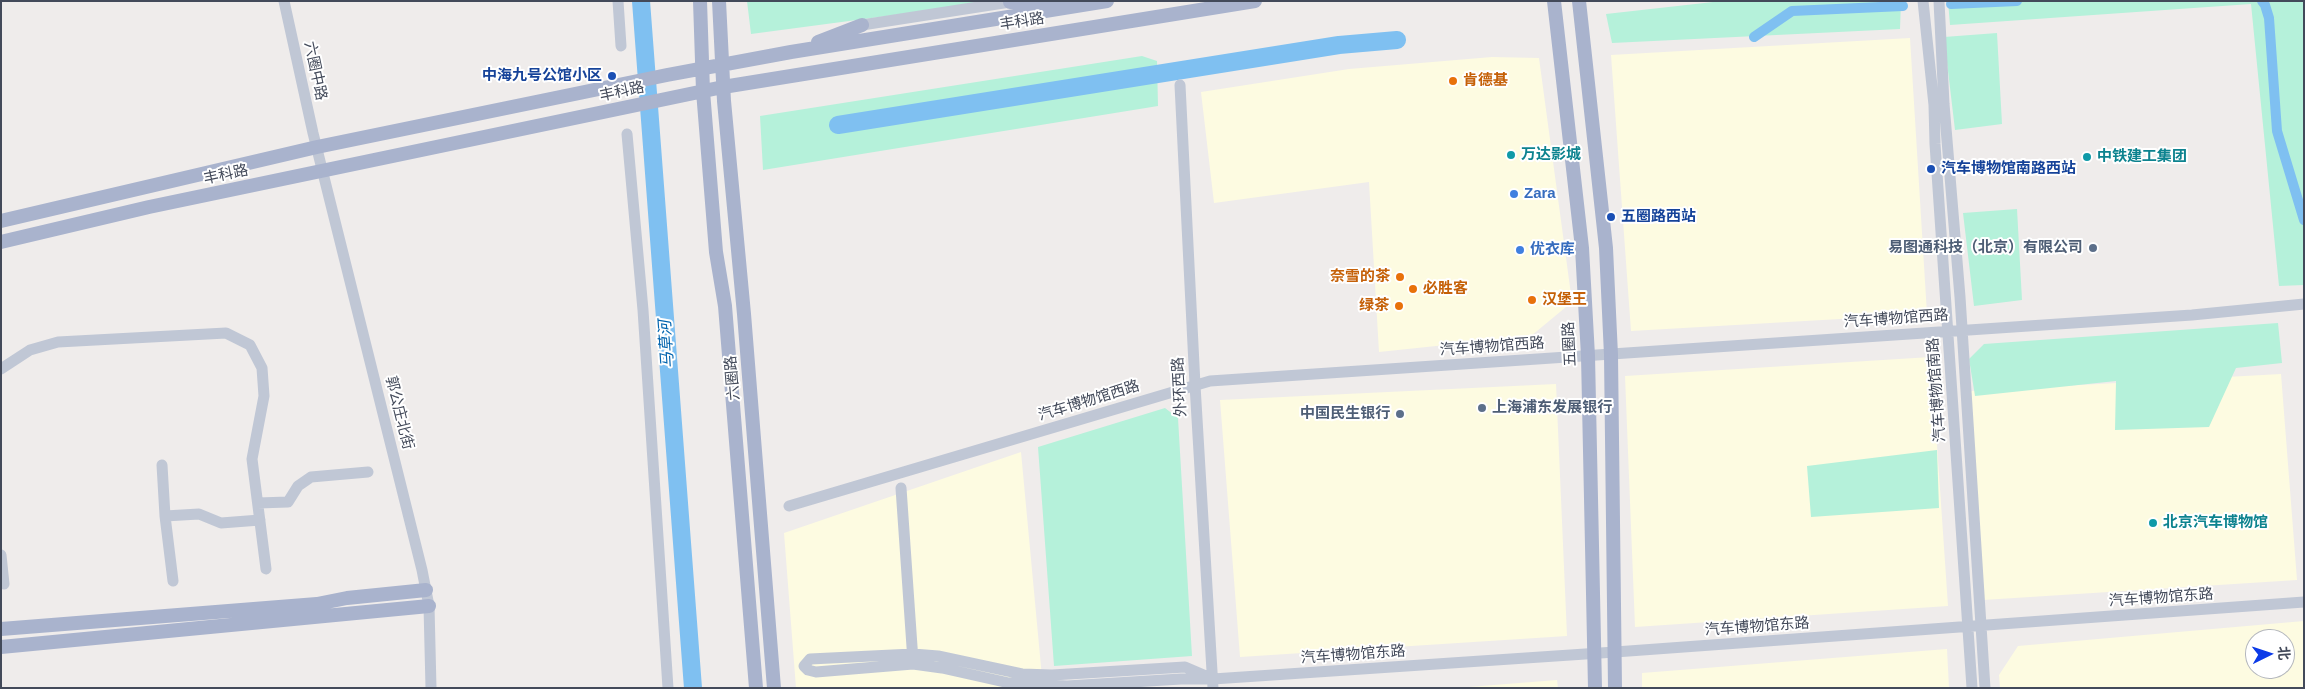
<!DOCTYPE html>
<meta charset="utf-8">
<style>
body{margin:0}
#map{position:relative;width:2305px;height:689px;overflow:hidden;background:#efeceb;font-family:Arial,"Noto Sans SC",sans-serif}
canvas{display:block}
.frame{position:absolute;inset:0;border:2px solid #434a5a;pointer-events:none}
.north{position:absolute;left:2245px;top:629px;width:50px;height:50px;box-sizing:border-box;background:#fff;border:1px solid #b4b7bd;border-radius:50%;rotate:86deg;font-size:14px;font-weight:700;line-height:20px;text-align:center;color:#434a5a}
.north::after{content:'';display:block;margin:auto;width:18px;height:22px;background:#0c3be8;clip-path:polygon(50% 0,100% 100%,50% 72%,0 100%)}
</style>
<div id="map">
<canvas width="2305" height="689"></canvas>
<div class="frame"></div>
<div class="north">北</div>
</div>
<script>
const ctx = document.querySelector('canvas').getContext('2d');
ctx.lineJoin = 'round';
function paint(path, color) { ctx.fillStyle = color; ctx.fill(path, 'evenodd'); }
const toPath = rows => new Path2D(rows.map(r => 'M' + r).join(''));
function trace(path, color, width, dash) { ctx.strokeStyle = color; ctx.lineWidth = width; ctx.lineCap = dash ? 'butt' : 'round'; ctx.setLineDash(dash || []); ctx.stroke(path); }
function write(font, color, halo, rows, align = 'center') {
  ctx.font = font + ' Arial,"Noto Sans SC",sans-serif'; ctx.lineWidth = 4; ctx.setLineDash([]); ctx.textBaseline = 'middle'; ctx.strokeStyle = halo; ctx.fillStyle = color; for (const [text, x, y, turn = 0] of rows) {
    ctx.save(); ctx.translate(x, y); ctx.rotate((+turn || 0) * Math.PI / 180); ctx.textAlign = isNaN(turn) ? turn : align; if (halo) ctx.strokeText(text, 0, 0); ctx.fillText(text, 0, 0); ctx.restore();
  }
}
const commercial = toPath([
 [1910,38,1927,314,1631,331,1611,55],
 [1492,57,1539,58,1572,302,1531,336,1379,352,1369,182,1214,203,1201,92,1349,69],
 [1931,357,1948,606,1635,627,1625,376],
 [2281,374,2297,580,1983,600,1971,391],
 [1556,384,1567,636,1240,657,1220,400],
 [1021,452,1043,688,796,688,784,533],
 [2304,621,2304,688,2000,688,1999,675,2018,646],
 [2255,639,2285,639,2285,669,2255,669],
 [1947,649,1949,688,1642,688,1642,673],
 [1557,680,1558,688,1456,688]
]);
const green = toPath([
 [747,1,1000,1,751,34],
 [1722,1,1901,1,1900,29,1612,43,1606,14],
 [1948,1,2304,1,2304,285,2279,286,2251,4,1950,25],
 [1997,33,2002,124,1955,130,1944,37],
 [1142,56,1157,61,1158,106,763,170,760,116],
 [2017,209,2022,300,1974,306,1963,213],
 [2278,323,2282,363,2236,368,2209,427,2115,430,2116,381,1975,396,1969,359,1984,344],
 [1165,408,1178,418,1192,656,1054,666,1038,447],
 [1937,450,1939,508,1811,517,1807,466]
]);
const canal = toPath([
 [2262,1,2265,5,2269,18,2277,131,2304,220],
 [1951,4,2017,1],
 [1754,37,1792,11,1903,6]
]);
const river = toPath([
 [641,1,693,688],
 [838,125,1339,45,1397,40]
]);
const minor = toPath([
 [284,1,313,133,422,570,429,606,431,688],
 [618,1,621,46],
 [1923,1,1934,105,1935,144,1972,688],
 [1939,1,1944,104,1960,297,1985,688],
 [862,25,1010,2],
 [1180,85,1195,385,1213,688],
 [627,134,643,310,668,688],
 [1,369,30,350,58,342,226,333,250,345,262,368,264,396,252,459,266,569],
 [162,465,165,516,173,581],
 [901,488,913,661],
 [258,503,288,502,298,486,311,477,368,472],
 [789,506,1210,381,2192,315,2304,304],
 [165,516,199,514,221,523,260,520],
 [1,555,4,584],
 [1213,679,1185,667,1052,675,1022,674,938,656,913,654,810,659,804,666,808,670,816,672,913,664,942,668,1009,683,1067,686,1181,679,1213,679,1615,652,2304,602]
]);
const major = toPath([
 [700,1,703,91,716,252,725,306,756,688],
 [719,1,724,101,744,314,774,688],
 [1554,1,1582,248,1588,356,1595,688],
 [1579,1,1606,248,1611,355,1615,688],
 [1010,2,1051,1],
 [818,42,862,25],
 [1,221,317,147,667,75,791,52,1107,1],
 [1,242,149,207,723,87,1255,1],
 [1,629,317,604,347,598,426,590],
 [1,647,429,606]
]);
const markers = [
 [612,76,5,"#1a4fb4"],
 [1453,81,5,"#e8710a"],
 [1511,155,5,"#0f9aa8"],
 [2087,157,5,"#0f9aa8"],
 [1931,169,5,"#1a4fb4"],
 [1514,194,5,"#3f7fe0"],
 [1611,217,5,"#1a4fb4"],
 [2093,248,5,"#5c6f8a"],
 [1520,250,5,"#3f7fe0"],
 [1400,277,5,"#e8710a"],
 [1413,289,5,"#e8710a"],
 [1532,300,5,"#e8710a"],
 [1399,306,5,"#e8710a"],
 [1482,408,5,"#5c6f8a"],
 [1400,414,5,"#5c6f8a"],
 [2153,523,5,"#0f9aa8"]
];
const streetNames = [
 ["丰科路",1022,22,-9],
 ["六圈中路",315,71,78],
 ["丰科路",622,92,-12],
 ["丰科路",226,175,-12],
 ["汽车博物馆西路",1896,319,-4],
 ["五圈路",1570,344,-93],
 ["汽车博物馆西路",1492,347,-4],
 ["六圈路",733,378,-95],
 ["外环西路",1180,387,-93],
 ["汽车博物馆南路",1937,390,-94],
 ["汽车博物馆西路",1089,401,-17],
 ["郭公庄北街",399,413,76],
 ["汽车博物馆东路",2161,598,-4],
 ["汽车博物馆东路",1757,627,-4],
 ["汽车博物馆东路",1353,655,-4]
];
const transitNames = [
 ["中海九号公馆小区",602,76,"right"],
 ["汽车博物馆南路西站",1941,169],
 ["五圈路西站",1621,217]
];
const foodNames = [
 ["肯德基",1463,81],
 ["奈雪的茶",1390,277,"right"],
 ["必胜客",1423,289],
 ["汉堡王",1542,300],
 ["绿茶",1389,306,"right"]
];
const cultureNames = [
 ["万达影城",1521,155],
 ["中铁建工集团",2097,157],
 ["北京汽车博物馆",2163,523]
];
const shopNames = [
 ["Zara",1524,194],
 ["优衣库",1530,250]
];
const serviceNames = [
 ["易图通科技（北京）有限公司",2083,248],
 ["上海浦东发展银行",1492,408,"left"],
 ["中国民生银行",1390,414]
];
const waterNames = [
 ["马草河",667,344,-94]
];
paint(commercial, '#fdfbe1');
paint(green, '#b5f1da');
trace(canal, '#7fc0f1', 10);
trace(river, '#7fc0f1', 18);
trace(minor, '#c0c7d5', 11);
trace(major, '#a9b3cd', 14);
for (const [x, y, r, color] of markers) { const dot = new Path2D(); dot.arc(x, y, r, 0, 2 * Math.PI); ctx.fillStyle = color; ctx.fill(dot); trace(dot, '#fff', 2); }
write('15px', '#434a5a', '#fff', streetNames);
write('bold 15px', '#164399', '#fff', transitNames, 'left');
write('bold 15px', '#c56008', '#fff', foodNames, 'left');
write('bold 15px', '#0d838f', '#fff', cultureNames, 'left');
write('bold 15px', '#366cbe', '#fff', shopNames, 'left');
write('bold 15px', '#4e5e75', '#fff', serviceNames, 'right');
write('italic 16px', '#0264ae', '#fff', waterNames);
</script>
